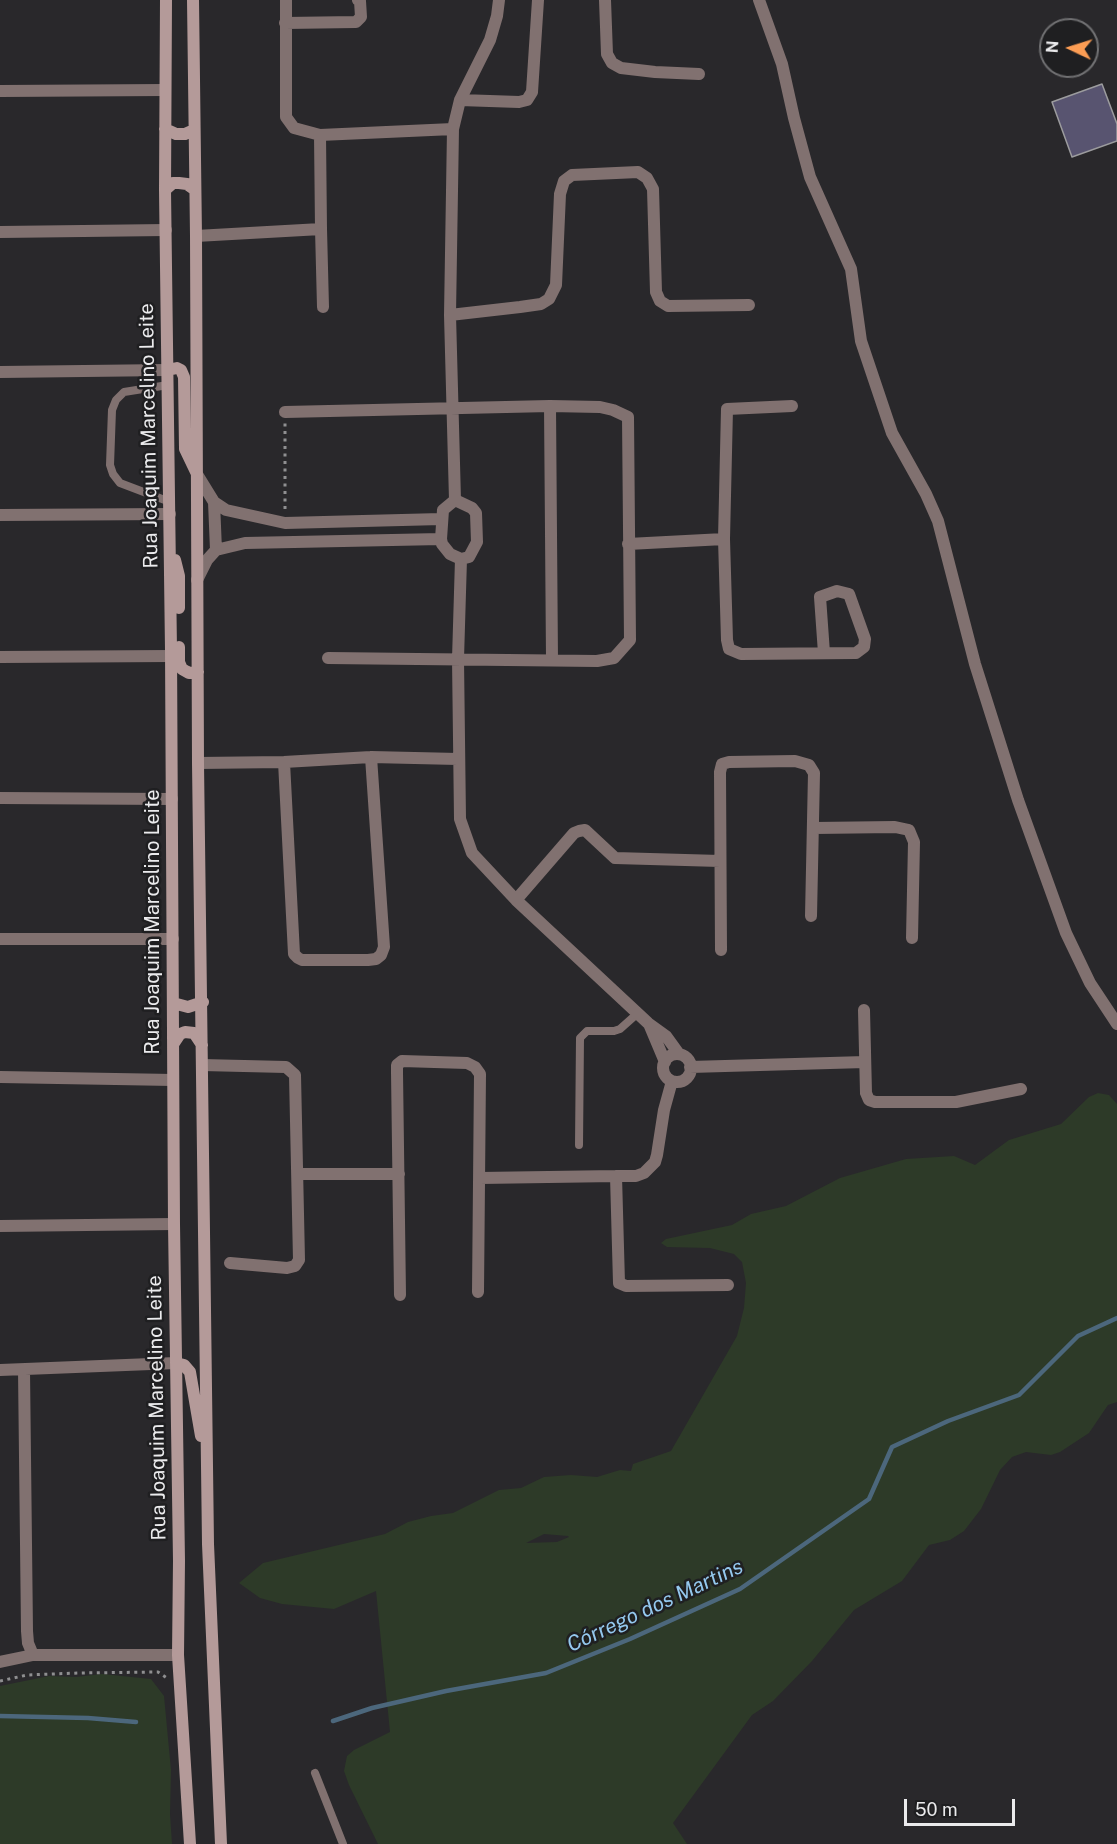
<!DOCTYPE html>
<meta charset="utf-8">
<style>
body{margin:0}
#map{position:relative;width:1117px;height:1844px;overflow:hidden;background:#29282b;font-family:"Public Sans",sans-serif}
canvas{display:block}
.north{position:absolute;left:1039px;top:18px;width:60px;height:60px;box-sizing:border-box;background:#1f1f21;border:2px solid #717173;border-radius:50%;rotate:274deg;font-size:16px;font-weight:700;line-height:24px;text-align:center;color:#ebebed}
.north::after{content:'';display:block;margin:auto;width:21px;height:27px;background:#fc9d54;clip-path:polygon(50% 0,100% 100%,50% 72%,0 100%)}
.scale{position:absolute;left:904px;top:1799px;width:111px;height:27px;box-sizing:border-box;border:3px solid #ebebed;border-top:0;padding-left:8px;font-size:18px;line-height:21px;white-space:nowrap;color:#ebebed;-webkit-text-stroke:4px #1f1f21;paint-order:stroke}
</style>
<div id="map">
<canvas width="1117" height="1844"></canvas>
<div class="north">N</div>
<div class="scale">50 m</div>
</div>
<script>
const ctx = document.querySelector('canvas').getContext('2d');
ctx.lineJoin = 'round';
function paint(path, color) { ctx.fillStyle = color; ctx.fill(path, 'evenodd'); }
const toPath = rows => new Path2D(rows.map(r => 'M' + r).join(''));
function trace(path, color, width, dash) { ctx.strokeStyle = color; ctx.lineWidth = width; ctx.lineCap = dash ? 'butt' : 'round'; ctx.setLineDash(dash || []); ctx.stroke(path); }
function write(font, color, halo, rows, align = 'center') {
  ctx.font = font + ' "Public Sans",sans-serif'; ctx.lineWidth = 5; ctx.setLineDash([]); ctx.textBaseline = 'middle'; ctx.strokeStyle = halo; ctx.fillStyle = color; for (const [text, x, y, turn = 0] of rows) {
    ctx.save(); ctx.translate(x, y); ctx.rotate((+turn || 0) * Math.PI / 180); ctx.textAlign = isNaN(turn) ? turn : align; if (halo) ctx.strokeText(text, 0, 0); ctx.fillText(text, 0, 0); ctx.restore();
  }
}
const green = toPath([
 [1098,1093,1109,1095,1117,1104,1117,1402,1108,1405,1089,1433,1060,1452,1051,1455,1026,1452,1012,1457,1000,1470,981,1509,964,1531,950,1540,929,1545,902,1581,854,1610,812,1661,773,1701,752,1715,673,1823,687,1844,378,1844,349,1785,344,1771,347,1756,354,1750,390,1732,376,1591,334,1609,282,1604,260,1598,239,1583,263,1563,385,1534,408,1522,431,1516,453,1513,499,1490,521,1488,544,1477,571,1475,597,1477,620,1470,631,1471,633,1464,671,1451,737,1336,744,1308,746,1283,742,1262,734,1254,710,1248,667,1247,661,1243,666,1239,732,1225,751,1214,786,1206,840,1178,906,1159,954,1156,975,1165,1009,1140,1061,1124,1089,1097],
 [544,1534,568,1536,569,1537,557,1542,526,1543],
 [102,1674,151,1679,164,1696,171,1770,170,1814,172,1844,0,1844,0,1686,49,1676,76,1677]
]);
const stream = toPath([
 [0,1716,88,1718,136,1722],
 [333,1721,372,1708,446,1691,546,1673,630,1639,740,1589,869,1499,892,1447,948,1421,1019,1395,1078,1336,1117,1318]
]);
const building = toPath([
 [1102,84,1117,124,1117,141,1072,157,1052,102,1102,84]
]);
const path = toPath([
 [285,509,285,423],
 [0,1681,27,1675,78,1673,158,1672,167,1678]
]);
const lane = toPath([
 [168,385,124,392,116,400,112,410,110,465,113,474,120,483,170,502],
 [579,1145,580,1038,587,1031,614,1031,620,1029,638,1013],
 [315,1773,343,1844]
]);
const street = toPath([
 [286,0,286,117,294,128,320,135],
 [605,0,607,54,612,63,621,68,655,72,699,74],
 [759,0,782,64,794,118,810,177,851,269,861,341,892,433,926,494,938,521,975,664,1018,800,1066,933,1090,983,1117,1024],
 [285,23,356,22,361,17,360,1,358,0],
 [0,91,165,90],
 [460,100,519,102,527,100,532,92,538,0],
 [321,229,323,307],
 [0,232,166,230],
 [196,236,321,229,320,135,453,129],
 [450,315,520,307,541,304,549,299,556,285,560,194,564,181,572,175,638,172,647,178,653,189,656,292,660,301,668,306,749,305],
 [0,372,168,370],
 [550,406,552,660],
 [792,406,727,409,724,539,727,640,729,649,741,654,856,653,864,647,865,639,849,594,837,591,820,597,824,653],
 [285,412,550,406,600,407,613,410,628,417,630,640,614,658,597,661,328,658],
 [198,476,214,502,226,510,285,523,441,519],
 [455,500,450,315,453,129,460,100,490,40,497,16,499,0],
 [455,500,472,508,476,513,477,542,469,557,461,559,450,554,442,544,441,539,443,510,455,500],
 [214,502,216,550],
 [0,515,170,514],
 [628,544,724,539],
 [461,559,458,659,460,819,472,853,516,900,648,1023,666,1036,679,1054],
 [197,580,207,560,216,550,245,543,441,539],
 [0,657,171,656],
 [284,762,294,954,298,958,302,960,368,960,376,959,381,955,384,947,371,757],
 [198,763,284,762,371,757,458,759],
 [0,798,172,799],
 [814,828,895,827,909,830,914,842,912,938],
 [516,900,574,833,579,831,585,830,615,858,720,861],
 [0,939,173,939],
 [721,950,720,772,722,764,729,762,795,761,809,765,814,773,811,916],
 [864,1010,866,1093,869,1100,875,1102,956,1102,1021,1089],
 [649,1024,665,1062],
 '663 1068a14 14 0 1 1 28 0a14 14 0 1 1-28 0Z',
 [202,1065,286,1067,295,1075,299,1260,295,1266,287,1268,230,1263],
 [690,1067,865,1062],
 [0,1077,173,1080],
 [299,1174,399,1174],
 [616,1176,619,1283,626,1286,728,1285],
 [480,1178,616,1176,636,1176,644,1173,655,1162,657,1155,664,1110,672,1081],
 [0,1226,174,1224],
 [400,1295,397,1072,397,1065,402,1061,467,1063,475,1067,480,1074,478,1292],
 [0,1370,176,1363],
 [24,1370,27,1631,28,1643,33,1655],
 [0,1662,33,1655,178,1655]
]);
const secondary = toPath([
 [166,0,165,190,171,650,174,1224,179,1561,178,1655,190,1844],
 [193,0,196,236,198,763,208,1544,221,1844],
 [165,129,176,134,185,134,194,130],
 [165,190,173,183,179,183,187,184,194,189],
 [168,370,177,368,181,370,184,377,185,449,196,472],
 [175,560,179,576,179,608],
 [179,647,179,662,182,669,189,673,198,672],
 [173,1003,188,1007,203,1002],
 [174,1043,180,1034,185,1032,194,1033,202,1045],
 [176,1363,184,1365,190,1372,201,1436]
]);
const streetNames = [
 ["Rua Joaquim Marcelino Leite",149,436,-91],
 ["Rua Joaquim Marcelino Leite",153,922,-90],
 ["Rua Joaquim Marcelino Leite",157,1408,-91]
];
const waterNames = [
 ["Córrego dos Martins",655,1606,-25]
];
paint(green, '#2d3a28');
trace(stream, '#4c677c', 4.5);
paint(building, '#585470');
trace(building, '#9c9c9e', 1.5);
trace(path, '#8f8f91', 3, [3, 4.5]);
trace(lane, '#817170', 8);
trace(street, '#817170', 12);
trace(secondary, '#b49a99', 12);
write('20px', '#ebebed', '#1f1f21', streetNames);
write('italic 21px', '#94c8ee', '#1f1f21', waterNames);
</script>
